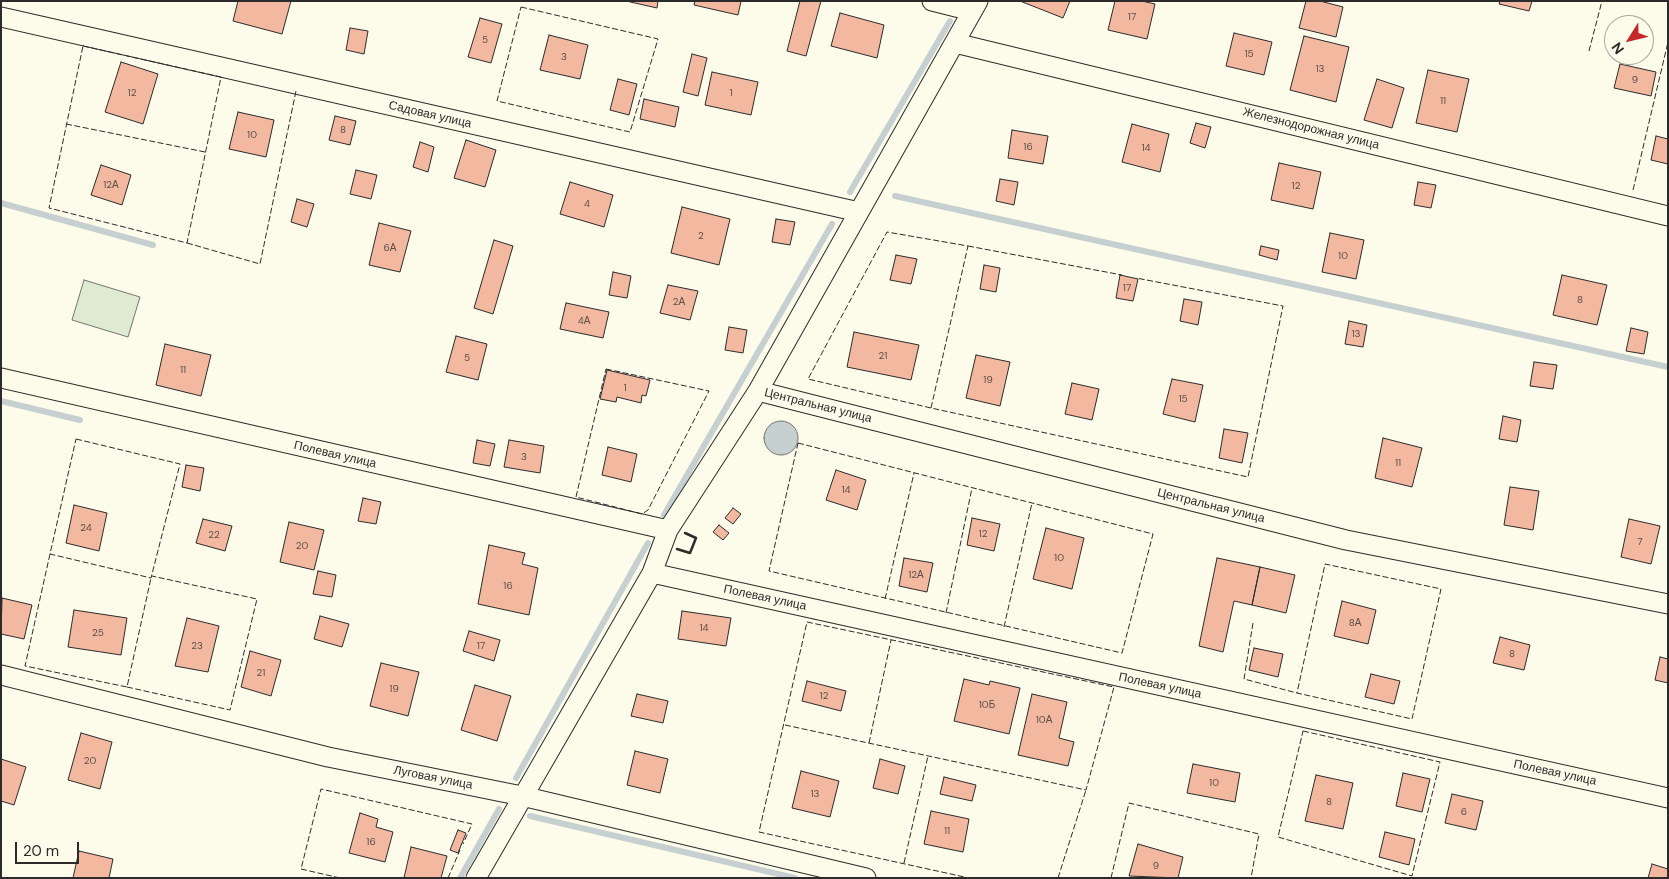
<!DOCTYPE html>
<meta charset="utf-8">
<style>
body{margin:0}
#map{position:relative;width:1669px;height:879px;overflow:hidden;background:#fdfbea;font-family:"DM Sans",sans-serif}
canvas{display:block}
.frame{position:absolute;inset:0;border:2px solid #2b2b2b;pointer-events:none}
.north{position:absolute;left:1604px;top:15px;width:50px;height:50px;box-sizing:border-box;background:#fdfbea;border:1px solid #a9a89e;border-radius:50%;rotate:234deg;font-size:14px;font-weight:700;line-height:20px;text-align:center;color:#2b2b2b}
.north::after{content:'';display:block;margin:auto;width:18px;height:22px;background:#c62828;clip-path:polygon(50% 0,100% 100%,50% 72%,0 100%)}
.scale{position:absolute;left:15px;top:842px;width:64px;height:22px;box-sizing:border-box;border:2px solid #2b2b2b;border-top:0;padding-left:6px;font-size:15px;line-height:18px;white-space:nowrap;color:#2b2b2b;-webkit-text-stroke:4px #fdfbea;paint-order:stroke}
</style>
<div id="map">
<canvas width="1669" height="879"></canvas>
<div class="frame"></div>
<div class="north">N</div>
<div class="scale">20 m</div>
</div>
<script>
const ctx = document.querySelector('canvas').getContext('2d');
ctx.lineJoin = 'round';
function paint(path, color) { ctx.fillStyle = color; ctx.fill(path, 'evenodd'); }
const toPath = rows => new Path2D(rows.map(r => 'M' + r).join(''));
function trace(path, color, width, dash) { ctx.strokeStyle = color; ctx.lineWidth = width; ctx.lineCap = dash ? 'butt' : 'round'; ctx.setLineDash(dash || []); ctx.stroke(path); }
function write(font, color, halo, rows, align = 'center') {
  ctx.font = font + ' "DM Sans",sans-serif'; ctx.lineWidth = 4; ctx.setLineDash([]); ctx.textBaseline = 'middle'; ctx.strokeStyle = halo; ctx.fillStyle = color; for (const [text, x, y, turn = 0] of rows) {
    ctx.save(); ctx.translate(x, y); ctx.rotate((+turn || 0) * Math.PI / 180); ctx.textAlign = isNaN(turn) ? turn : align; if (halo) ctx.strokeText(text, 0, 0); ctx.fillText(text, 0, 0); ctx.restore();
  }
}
const green = toPath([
 [84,280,140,297,128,337,72,320,84,280]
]);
const water = toPath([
 '764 438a17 17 0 1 1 34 0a17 17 0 1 1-34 0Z'
]);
const stream = toPath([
 [850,192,950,21],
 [895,196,1668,367],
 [1,203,153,245],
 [1,401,80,420],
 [664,515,832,224],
 [516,778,648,543],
 [530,816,795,878],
 [460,878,499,809]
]);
const building = toPath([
 [238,1,291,1,282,34,233,21,238,1],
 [626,1,658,1,657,8,626,1],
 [695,1,741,1,738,15,694,5,695,1],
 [800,1,821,1,806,56,787,51,800,1],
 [1020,1,1070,1,1063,18,1020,1],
 [1115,1,1142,1,1155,4,1147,39,1108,30,1115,1],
 [1306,1,1320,1,1343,7,1336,37,1299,28,1306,1],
 [1500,1,1532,1,1529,11,1499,4,1500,1],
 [840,13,884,25,877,58,831,46,840,13],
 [480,18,502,24,491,63,468,57,480,18],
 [350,28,368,31,364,54,346,50,350,28],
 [1234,33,1272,42,1264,75,1226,66,1234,33],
 [549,35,588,45,580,79,540,70,549,35],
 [1304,36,1349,47,1336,102,1290,90,1304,36],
 [692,54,707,58,698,96,683,92,692,54],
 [121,62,158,74,143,124,105,112,121,62],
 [1620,64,1656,72,1651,96,1614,88,1620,64],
 [1428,70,1469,79,1457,132,1416,123,1428,70],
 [712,72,758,82,751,115,705,105,712,72],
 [618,79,637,84,629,115,610,110,618,79],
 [1377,79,1404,88,1392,128,1364,120,1377,79],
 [644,99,679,107,675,127,640,119,644,99],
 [238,112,274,120,266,157,229,149,238,112],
 [335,116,356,121,350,145,329,140,335,116],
 [1196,123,1211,127,1205,148,1190,143,1196,123],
 [1132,124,1169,134,1160,172,1122,162,1132,124],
 [1012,130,1048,136,1043,164,1008,158,1012,130],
 [1656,136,1668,139,1668,164,1651,160,1656,136],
 [466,140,496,150,485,187,454,178,466,140],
 [420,142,434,147,428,172,413,167,420,142],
 [1279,163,1321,172,1313,209,1271,200,1279,163],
 [101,165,131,175,122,205,91,195,101,165],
 [356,170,377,175,371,199,350,194,356,170],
 [1000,179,1018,182,1014,205,996,201,1000,179],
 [570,182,613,195,604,227,560,214,570,182],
 [1418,182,1436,185,1431,208,1414,205,1418,182],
 [297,199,314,204,307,227,291,222,297,199],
 [682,207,730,219,719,265,671,253,682,207],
 [776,219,795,222,790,245,772,242,776,219],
 [379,223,411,231,400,272,369,265,379,223],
 [1330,233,1364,240,1356,279,1322,272,1330,233],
 [494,240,513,246,493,314,474,308,494,240],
 [1261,246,1279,250,1277,260,1259,255,1261,246],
 [896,255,917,259,911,284,890,280,896,255],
 [984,265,1000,268,996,292,980,289,984,265],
 [613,272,631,276,627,298,609,295,613,272],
 [1120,275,1138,279,1133,301,1116,298,1120,275],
 [1562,275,1607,285,1597,325,1553,315,1562,275],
 [668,285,698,291,690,320,660,313,668,285],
 [1184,299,1202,302,1198,325,1180,321,1184,299],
 [566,303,609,312,603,338,560,329,566,303],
 [1349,321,1367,325,1363,347,1345,344,1349,321],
 [729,327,747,330,743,353,725,350,729,327],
 [1631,328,1648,332,1644,354,1626,351,1631,328],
 [854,332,919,345,911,380,847,367,854,332],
 [456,336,487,344,478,380,446,372,456,336],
 [165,344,211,355,201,396,156,385,165,344],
 [976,355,1010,362,1000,406,966,398,976,355],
 [1534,362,1557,365,1553,389,1530,386,1534,362],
 [607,370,650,380,646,396,642,395,641,403,617,397,616,402,600,399,607,370],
 [1172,379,1203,385,1195,422,1163,414,1172,379],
 [1072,383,1099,389,1092,420,1065,414,1072,383],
 [1503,416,1521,420,1517,442,1499,439,1503,416],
 [1224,429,1248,433,1242,463,1219,458,1224,429],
 [1383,438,1422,448,1412,487,1375,478,1383,438],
 [477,440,495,444,490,466,473,463,477,440],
 [509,440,544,446,540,473,504,467,509,440],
 [608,447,637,454,631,482,602,475,608,447],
 [186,465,204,468,200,491,182,487,186,465],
 [836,470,866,480,857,510,826,500,836,470],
 [1510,487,1539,491,1533,530,1504,525,1510,487],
 [363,498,381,502,376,524,358,521,363,498],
 [74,505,107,513,99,551,66,543,74,505],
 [733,508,741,514,733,524,725,518,733,508],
 [972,518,1000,524,994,551,967,545,972,518],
 [203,519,232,526,225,551,196,543,203,519],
 [1629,519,1660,526,1651,564,1621,557,1629,519],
 [289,522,324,530,314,570,280,562,289,522],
 [719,525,729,533,723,540,713,532,719,525],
 [1046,528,1084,538,1072,589,1033,579,1046,528],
 [489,545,525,553,522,564,538,568,529,615,478,604,489,545],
 [904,558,933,563,927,592,899,586,904,558],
 [1217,558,1260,567,1252,605,1234,601,1223,652,1199,646,1217,558],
 [1260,567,1295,575,1286,613,1252,605,1260,567],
 [318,571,336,575,332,597,313,594,318,571],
 [2,598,32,605,24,639,1,634,2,598],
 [1342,601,1376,610,1368,644,1334,636,1342,601],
 [74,610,127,618,121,655,68,647,74,610],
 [682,611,731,618,726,646,678,639,682,611],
 [320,616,349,624,342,647,314,639,320,616],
 [187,618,219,626,208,672,175,666,187,618],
 [469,631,500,640,494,661,463,651,469,631],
 [1500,637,1530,645,1524,670,1493,663,1500,637],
 [1254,648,1283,654,1278,677,1249,670,1254,648],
 [250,651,281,660,271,696,241,687,250,651],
 [1660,657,1668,659,1668,683,1655,680,1660,657],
 [381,663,419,672,408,716,370,706,381,663],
 [1371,674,1400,681,1394,704,1365,697,1371,674],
 [964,679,989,685,990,681,1020,688,1009,734,954,721,964,679],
 [807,681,846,691,841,711,802,701,807,681],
 [475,685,511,696,497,741,461,730,475,685],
 [637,694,668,701,663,723,631,716,637,694],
 [1032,694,1067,702,1059,738,1074,742,1068,766,1018,755,1032,694],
 [81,733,112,742,100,789,68,780,81,733],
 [635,751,668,759,660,793,627,785,635,751],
 [1,759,26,767,14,805,1,801,1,759],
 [880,759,905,766,898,794,873,788,880,759],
 [1193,764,1240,773,1235,802,1187,793,1193,764],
 [801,771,839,781,830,817,792,808,801,771],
 [1403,773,1430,779,1422,812,1396,806,1403,773],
 [1316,775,1353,783,1343,829,1305,821,1316,775],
 [944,777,976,785,972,801,940,794,944,777],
 [1452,794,1483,801,1476,830,1445,823,1452,794],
 [931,811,969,819,963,852,924,844,931,811],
 [360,813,378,819,376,827,393,832,385,862,349,853,360,813],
 [458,830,466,833,458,853,450,850,458,830],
 [1385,832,1415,839,1409,865,1379,857,1385,832],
 [1138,844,1183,857,1178,878,1129,876,1138,844],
 [411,847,447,856,441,878,404,878,411,847],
 [79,851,113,859,109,878,73,878,79,851],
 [1652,864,1668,869,1668,878,1648,878,1652,864]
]);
const minor = toPath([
 [932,1,972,11],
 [1,17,859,212],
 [955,43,1668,216],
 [1,378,668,530],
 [758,391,1346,540,1668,604],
 [652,573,1668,798],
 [1,675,328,757,522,796,866,878],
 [476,878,652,573,668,530,758,391,978,1]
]);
const fence = toPath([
 [521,7,658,39,630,132,497,101,521,7],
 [83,46,221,77,187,243,49,208,83,46],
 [1589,51,1602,1],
 [66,124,205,152],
 [1633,190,1668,42],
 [187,243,260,264,296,91],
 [968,246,1122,275],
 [606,369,709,391,648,510,642,514,576,497,606,369],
 [931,408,968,246,887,232,808,379,931,408,1248,477,1283,306,1136,278],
 [76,439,180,464,151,578,50,554,76,439],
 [798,443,1153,534,1122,653,769,571,798,443],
 [50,554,25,666,127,687,151,578],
 [885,599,914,473],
 [946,613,972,488],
 [1253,623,1244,679,1297,693,1412,719,1441,589,1325,564,1297,693],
 [1004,627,1032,503],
 [127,687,230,710,257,599,152,576],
 [785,725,1086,790,1114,687,807,622,759,832,969,878],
 [1303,731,1440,762,1412,876,1278,837,1303,731],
 [869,743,891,640],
 [904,863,928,756],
 [340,878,301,869,321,789,472,824,463,844],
 [448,878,460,850],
 [1058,878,1086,790],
 [1111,878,1129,803,1259,834,1251,878]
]);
const wall = toPath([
 [677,549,690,553,696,538,685,533]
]);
const numberNames = [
 ["17",1132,17],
 ["5",485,40],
 ["15",1249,54],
 ["3",564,57],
 ["13",1320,69],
 ["9",1635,80],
 ["12",132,93],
 ["1",731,93],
 ["11",1443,101],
 ["8",343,130],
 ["10",252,135],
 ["16",1028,147],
 ["14",1146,148],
 ["12А",111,185],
 ["12",1296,186],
 ["4",587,204],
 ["2",701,236],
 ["6А",390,248],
 ["10",1343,256],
 ["17",1127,288],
 ["8",1580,300],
 ["2А",679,302],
 ["4А",584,321],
 ["13",1356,334],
 ["21",883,356],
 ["5",467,358],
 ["11",183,370],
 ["19",988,380],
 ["1",625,388],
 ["15",1183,399],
 ["3",524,457],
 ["11",1398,463],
 ["14",846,490],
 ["24",86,528],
 ["12",983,534],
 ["22",214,535],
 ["7",1640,542],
 ["20",302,546],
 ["10",1059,558],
 ["12А",916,575],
 ["16",508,586],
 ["8А",1355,623],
 ["14",704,628],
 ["25",98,633],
 ["23",197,646],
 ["17",481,646],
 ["8",1512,654],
 ["21",261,673],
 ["19",394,689],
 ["12",824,696],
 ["10Б",987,705],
 ["10А",1044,720],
 ["20",90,761],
 ["10",1214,783],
 ["13",815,794],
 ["8",1329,802],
 ["6",1464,812],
 ["11",947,831],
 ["16",371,842],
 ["9",1156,866]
];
const streetNames = [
 ["Садовая улица",430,115,13],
 ["Железнодорожная улица",1311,129,14],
 ["Центральная улица",818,406,14],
 ["Полевая улица",335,455,13],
 ["Центральная улица",1211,506,14],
 ["Полевая улица",765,598,12],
 ["Полевая улица",1160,686,12],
 ["Полевая улица",1555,773,12],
 ["Луговая улица",433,778,11]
];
paint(green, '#deebd1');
trace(green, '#74746e', 1);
paint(water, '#c7d0d0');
trace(water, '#74746e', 1);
trace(stream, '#c7d0d0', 6);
paint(building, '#f2b8a0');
trace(building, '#2b2b2b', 1);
trace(minor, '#2b2b2b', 21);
trace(minor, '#fdfbea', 19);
trace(fence, '#2b2b2b', 1, [6, 2.5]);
trace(wall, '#2b2b2b', 2.5);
write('10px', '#5d4e48', null, numberNames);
write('12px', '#2b2b2b', '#fdfbea', streetNames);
</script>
